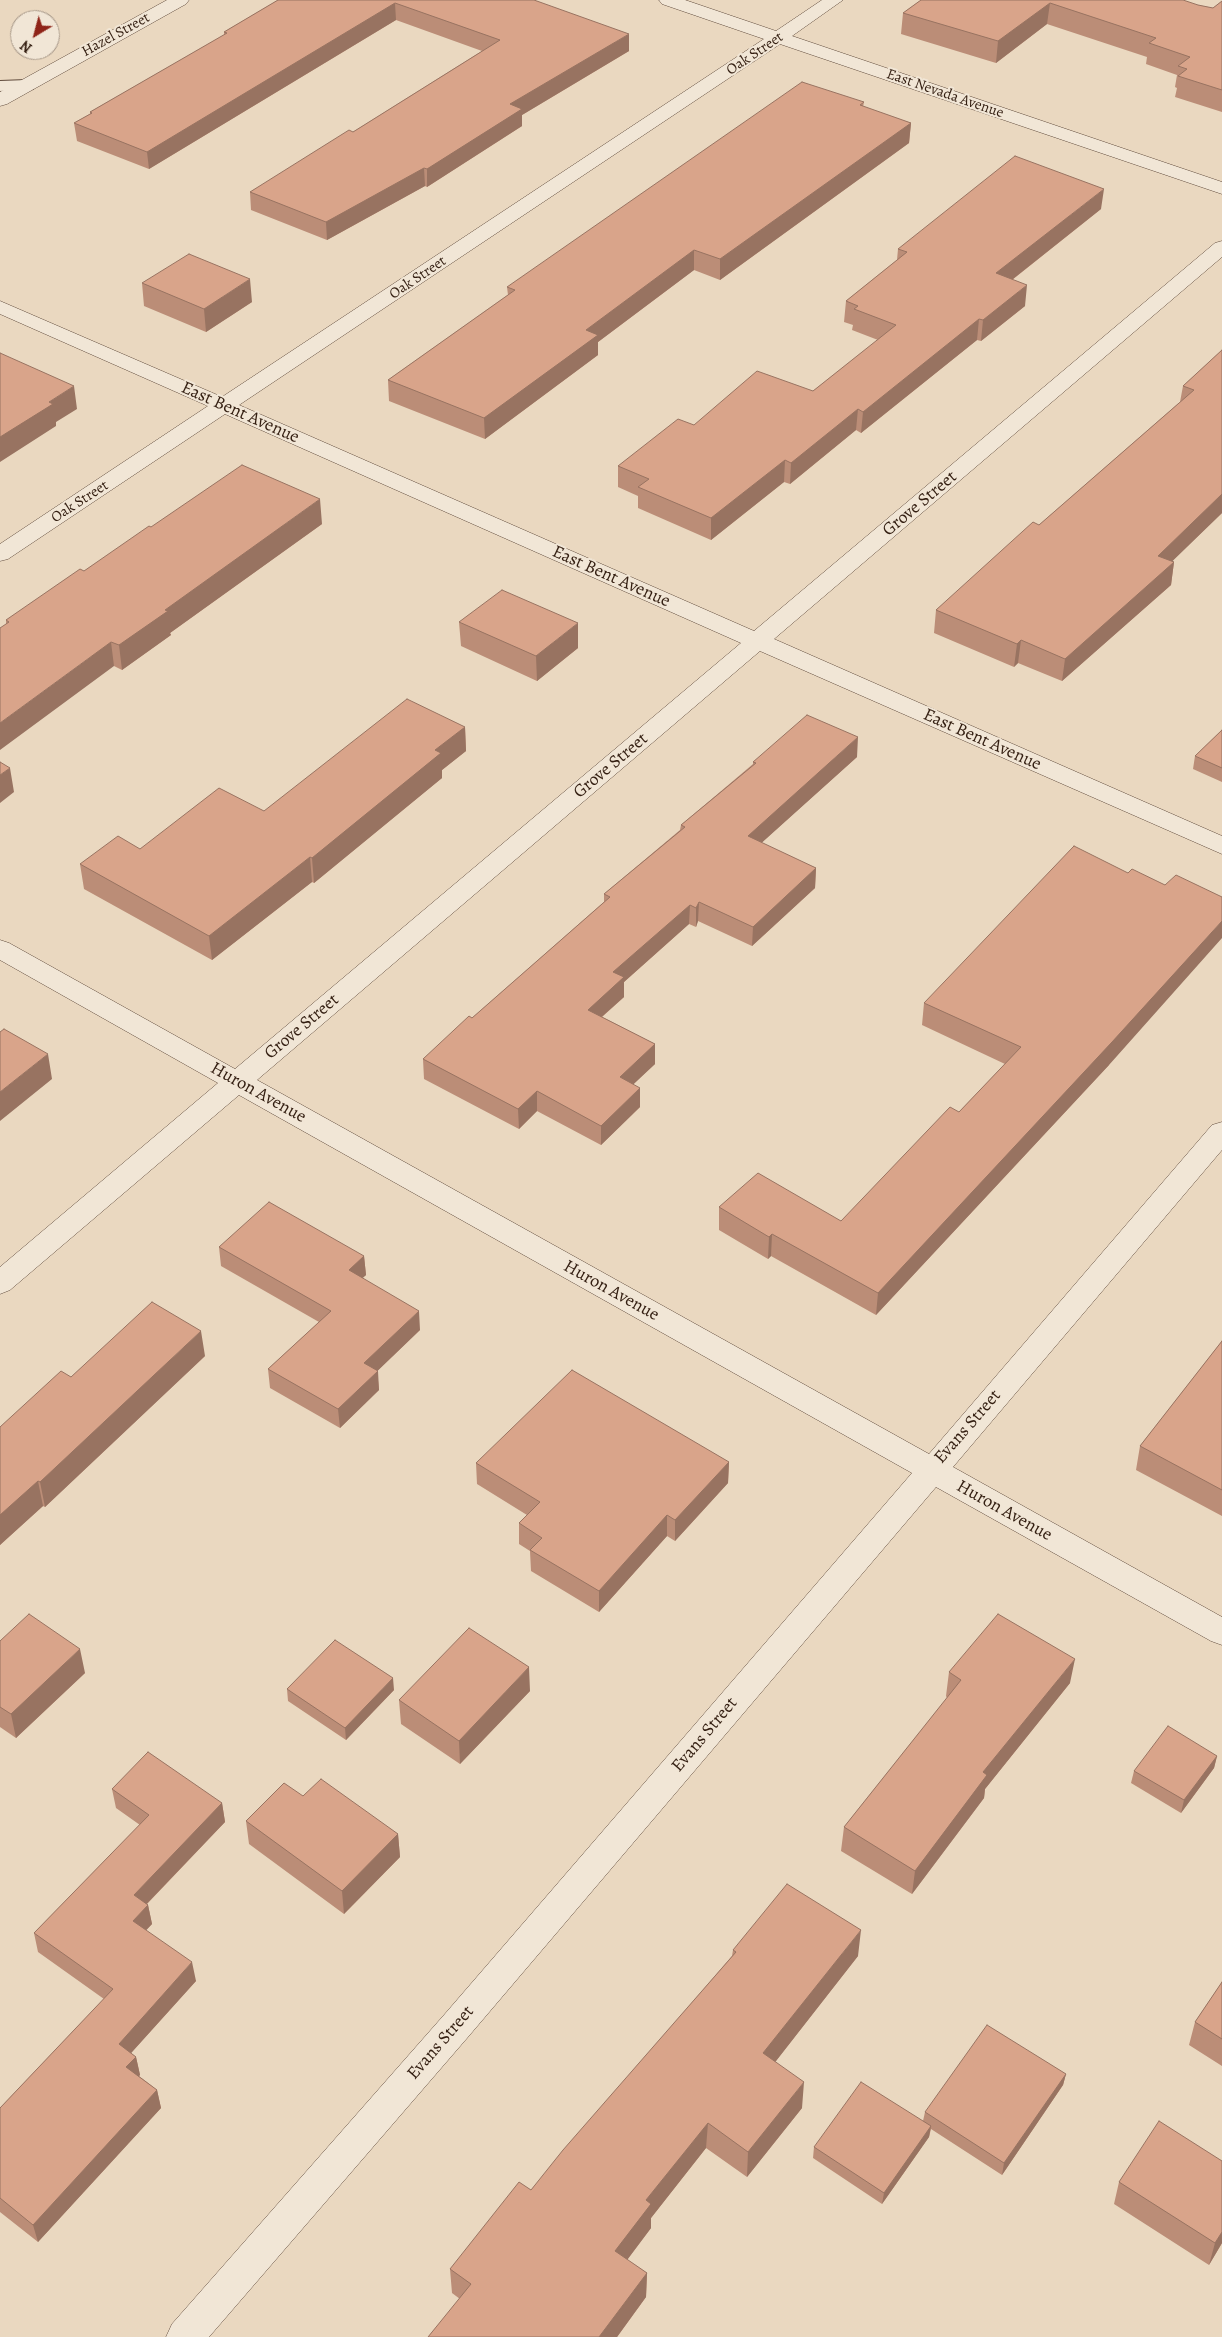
<!DOCTYPE html>
<style>
body{margin:0}
#map{position:relative;width:1222px;height:2337px;overflow:hidden;background:#ead8c0;font-family:Alegreya,serif}
canvas{display:block}
.north{position:absolute;left:10px;top:10px;width:50px;height:50px;box-sizing:border-box;background:#f1e6d6;border:1px solid #a59687;border-radius:50%;rotate:217deg;font-size:14px;font-weight:700;line-height:20px;text-align:center;color:#331e11}
.north::after{content:'';display:block;margin:auto;width:18px;height:22px;background:#8f2418;clip-path:polygon(50% 0,100% 100%,50% 72%,0 100%)}
</style>
<div id="map">
<canvas width="1222" height="2337"></canvas>
<div class="north">N</div>
</div>
<script>
const ctx = document.querySelector('canvas').getContext('2d');
ctx.lineJoin = 'round';
const toPath = rows => new Path2D(rows.map(r => 'M' + r).join(''));
function trace(path, color, width, dash) { ctx.strokeStyle = color; ctx.lineWidth = width; ctx.lineCap = dash ? 'butt' : 'round'; ctx.setLineDash(dash || []); ctx.stroke(path); }
function paint(path, color) { ctx.fillStyle = color; ctx.fill(path, 'evenodd'); }
function write(font, color, halo, rows, align = 'center') {
  ctx.font = font + ' Alegreya,serif'; ctx.lineWidth = 4; ctx.setLineDash([]); ctx.textBaseline = 'middle'; ctx.strokeStyle = halo; ctx.fillStyle = color; for (const [text, x, y, turn = 0] of rows) {
    ctx.save(); ctx.translate(x, y); ctx.rotate((+turn || 0) * Math.PI / 180); ctx.textAlign = isNaN(turn) ? turn : align; if (halo) ctx.strokeText(text, 0, 0); ctx.fillText(text, 0, 0); ctx.restore();
  }
}
const service = toPath([
 [27,80,33,81,35,85,33,89,0,91,0,81,27,80]
]);
const minor = toPath([
 [167,0,189,0,186,4,7,104,0,106,0,92,167,0],
 [659,0,685,0,776,31,822,0,843,0,792,36,1222,182,1222,194,780,44,239,405,754,631,1215,243,1222,241,1222,257,774,639,1222,836,1222,854,760,651,257,1080,929,1454,1212,1125,1222,1122,1222,1150,953,1467,1222,1617,1222,1645,1211,1641,936,1487,468,2037,209,2337,166,2337,172,2324,444,2015,912,1473,239,1095,10,1290,0,1294,0,1267,218,1083,0,960,0,940,9,943,235,1069,741,643,225,414,8,559,0,561,0,544,208,406,0,314,0,301,222,397,764,39,662,4,659,0]
]);
const wall = toPath([
 [278,0,534,0,629,51,522,115,522,126,427,187,425,186,327,240,251,210,250,192,353,132,482,51,396,20,149,169,77,141,74,123,90,114,90,112,224,35,224,32],
 [921,0,1198,5,1213,8,1222,1,1222,112,1175,97,1177,88,1175,87,1177,75,1146,64,1147,57,1047,24,996,63,901,34,903,13],
 [864,102,863,107,911,123,909,143,720,280,694,270,598,342,598,355,485,439,389,401,388,380,508,295,507,287],
 [1101,209,1012,280,1025,306,981,341,977,340,861,433,856,430,790,484,784,482,711,540,638,508,638,496,618,487,618,466,694,425,813,391,878,340,852,330,853,325,844,322,846,301,897,260,898,249],
 [142,283,252,302,206,332,144,306],
 [1222,350,1222,513,1172,561,1174,562,1171,585,1062,681,1018,663,1014,667,934,633,936,610,1039,525,1180,402,1183,386],
 [322,524,170,633,171,635,122,670,114,666,6,624,6,620,84,571,151,527],
 [459,622,578,648,537,681,461,646],
 [465,727,466,751,442,770,442,778,314,883,312,882,212,960,84,889,80,864,140,849,264,811],
 [1222,730,1222,782,1193,769,1195,756],
 [857,757,761,843,816,868,815,888,752,946,698,921,696,927,689,924,624,982,624,997,602,1017,655,1044,655,1064,633,1084,640,1107,601,1145,537,1111,519,1129,424,1079,423,1059,472,1018,604,902,604,894,680,830,681,825,753,764,753,762],
 [924,1003,1109,1065,876,1315,771,1256,768,1259,719,1230,719,1207,841,1221,959,1112,1005,1064,922,1025],
 [219,1247,364,1256,366,1275,362,1278,420,1330,377,1371,379,1390,340,1428,270,1388,268,1369,319,1322,221,1266],
 [1222,1341,1222,1516,1136,1470,1140,1446],
 [205,1356,45,1507,43,1506,0,1545,0,1427,71,1377],
 [729,1462,728,1483,675,1541,667,1536,599,1612,531,1571,530,1551,519,1544,519,1523,527,1515,477,1484,476,1463],
 [0,1641,85,1673,16,1738,0,1727],
 [949,1672,1070,1683,985,1789,984,1798,912,1894,841,1851,844,1827,947,1698,946,1696],
 [287,1689,394,1690,346,1740,288,1701],
 [530,1691,460,1764,401,1724,399,1700],
 [1217,1756,1214,1768,1181,1813,1131,1783,1134,1771],
 [112,1789,222,1803,225,1822,147,1904,148,1905,152,1924,146,1930,196,1981,131,2053,136,2057,140,2075,139,2076,157,2090,161,2108,38,2242,0,2212,0,2108,104,1999,38,1952,34,1933,140,1825,116,1808],
 [303,1796,398,1834,400,1857,344,1914,249,1844,246,1821],
 [733,1950,858,1956,775,2062,802,2108,747,2177,706,2148,651,2218,651,2228,627,2260,647,2273,646,2297,617,2337,428,2337,460,2299,452,2293,450,2269,531,2190,732,1956],
 [1222,1982,1222,2066,1189,2045,1195,2022],
 [1066,2074,1063,2085,1002,2175,931,2129,929,2137,882,2204,813,2158,814,2147,923,2121,925,2112],
 [1222,2161,1222,2243,1209,2265,1114,2204,1119,2182]
]);
const shadedWall = toPath([
 [395,3,396,20,149,169,147,152],
 [1050,3,1047,24,996,63,998,41],
 [629,34,629,51,522,115,522,126,427,187,427,169,510,104],
 [911,123,909,143,720,280,720,259],
 [424,168,425,186,327,240,326,222],
 [1104,189,1101,209,994,294,996,273],
 [694,250,694,270,598,342,598,355,485,439,484,418,586,330],
 [250,279,252,302,206,332,204,309],
 [1027,285,1025,306,981,341,983,320],
 [979,319,977,340,861,433,863,412],
 [74,386,77,409,56,422,56,426,0,462,0,437,49,402],
 [858,409,856,430,790,484,791,463],
 [785,460,784,482,711,540,711,518],
 [1222,494,1222,513,1154,579,1158,556],
 [320,499,322,524,170,633,171,635,122,670,119,645,165,610],
 [1174,562,1171,585,1062,681,1065,659],
 [578,623,578,648,537,681,536,656],
 [1021,640,1018,663,1014,667,1017,644],
 [111,642,114,666,0,750,0,723],
 [465,727,466,751,442,770,442,778,314,883,312,858,435,750],
 [858,737,857,757,747,856,748,836],
 [10,768,14,792,0,803,0,775],
 [310,857,312,882,212,960,209,936],
 [816,868,815,888,752,946,753,927],
 [699,902,698,921,696,927,696,908],
 [690,905,689,924,624,982,624,997,588,1029,588,1010,613,972],
 [1222,921,1222,938,1109,1065,876,1315,878,1293],
 [655,1044,655,1064,620,1097,620,1077],
 [48,1054,52,1079,0,1121,0,1092],
 [640,1088,640,1107,601,1145,601,1126],
 [537,1091,537,1111,519,1129,518,1109],
 [772,1234,771,1256,768,1259,769,1237],
 [364,1256,366,1275,350,1290,349,1270],
 [419,1311,420,1330,366,1382,364,1363],
 [201,1331,205,1356,45,1507,40,1482],
 [378,1371,379,1390,340,1428,338,1409],
 [729,1462,728,1483,675,1541,675,1520],
 [38,1481,43,1506,0,1545,0,1515],
 [667,1515,667,1536,599,1612,599,1591],
 [80,1649,85,1673,16,1738,11,1714],
 [1075,1659,1070,1683,985,1789,984,1798,912,1894,915,1871,983,1772],
 [529,1667,530,1691,460,1764,459,1741],
 [393,1678,394,1690,346,1740,345,1728],
 [1217,1756,1214,1768,1181,1813,1184,1800],
 [222,1803,225,1822,137,1914,134,1895],
 [398,1834,400,1857,344,1914,342,1891],
 [148,1905,152,1924,137,1940,133,1921],
 [861,1930,858,1956,762,2079,763,2053],
 [192,1962,196,1981,123,2062,119,2044],
 [136,2057,140,2075,130,2085,126,2067],
 [1066,2074,1063,2085,1002,2175,1004,2163],
 [804,2082,802,2108,747,2177,748,2152],
 [157,2090,161,2108,38,2242,33,2225],
 [708,2123,706,2148,651,2218,651,2228,615,2276,615,2251,646,2200],
 [931,2126,929,2137,882,2204,884,2193],
 [1222,2232,1222,2243,1209,2265,1215,2243],
 [647,2273,646,2297,617,2337,599,2337]
]);
const building = toPath([
 [278,0,534,0,629,34,510,104,522,109,427,169,424,168,326,222,250,192,349,130,353,132,500,40,395,3,147,152,74,123,92,113,90,112,227,33,224,32,278,0],
 [921,0,1183,0,1198,5,1213,8,1222,1,1222,90,1178,76,1187,69,1178,66,1190,57,1149,43,1156,38,1050,3,998,41,903,13,921,0],
 [802,82,864,102,860,105,911,123,720,259,694,250,586,330,598,335,484,418,388,380,515,290,507,287,802,82],
 [1015,156,1104,189,996,273,1027,285,983,320,979,319,863,412,858,409,791,463,785,460,711,518,638,487,649,479,618,466,678,419,694,425,757,371,813,391,896,325,854,309,858,306,846,301,907,252,898,249,1015,156],
 [189,254,250,279,204,309,142,283,189,254],
 [1222,350,1222,494,1158,556,1174,562,1065,659,1021,640,1017,644,936,610,1033,522,1039,525,1194,390,1183,386,1222,350],
 [0,353,74,386,49,402,53,404,0,437,0,353],
 [242,465,320,499,165,610,168,611,119,645,111,642,0,723,0,628,9,622,6,620,80,569,84,571,149,526,151,527,242,465],
 [502,590,578,623,536,656,459,622,502,590],
 [407,699,465,727,435,750,441,753,312,858,310,857,209,936,80,864,118,836,140,849,219,788,264,811,407,699],
 [807,715,858,737,748,836,816,868,753,927,699,902,696,908,690,905,613,972,624,977,588,1010,655,1044,620,1077,640,1088,601,1126,537,1091,518,1109,423,1059,469,1016,472,1018,610,897,604,894,685,827,681,825,756,763,753,762,807,715],
 [1222,730,1222,768,1195,756,1222,730],
 [0,762,10,768,0,775,0,762],
 [1074,846,1128,873,1132,869,1165,885,1176,875,1222,897,1222,921,1112,1042,878,1293,772,1234,769,1237,719,1207,758,1173,841,1221,950,1107,959,1112,1021,1047,924,1003,1074,846],
 [4,1029,48,1054,0,1092,0,1032,4,1029],
 [269,1202,364,1256,349,1270,419,1311,364,1363,378,1371,338,1409,268,1369,331,1311,219,1247,269,1202],
 [152,1302,201,1331,40,1482,38,1481,0,1515,0,1427,61,1371,71,1377,152,1302],
 [1222,1341,1222,1490,1140,1446,1222,1341],
 [572,1370,729,1462,675,1520,667,1515,599,1591,530,1550,542,1538,519,1523,540,1502,476,1463,572,1370],
 [29,1614,80,1649,11,1714,0,1707,0,1641,29,1614],
 [998,1614,1075,1659,983,1772,987,1775,915,1871,844,1827,961,1680,949,1672,998,1614],
 [469,1628,529,1667,459,1741,399,1700,469,1628],
 [335,1640,393,1678,345,1728,287,1689,335,1640],
 [1168,1726,1217,1756,1184,1800,1134,1771,1168,1726],
 [148,1752,222,1803,134,1895,148,1905,133,1921,192,1962,119,2044,136,2057,126,2067,157,2090,33,2225,0,2198,0,2108,113,1989,34,1933,149,1815,112,1789,148,1752],
 [321,1779,398,1834,342,1891,246,1821,284,1783,303,1796,321,1779],
 [787,1884,861,1930,763,2053,804,2082,748,2152,708,2123,646,2200,651,2204,615,2251,647,2273,599,2337,428,2337,471,2284,450,2269,519,2182,531,2190,563,2150,736,1952,733,1950,787,1884],
 [1222,1982,1222,2039,1195,2022,1222,1982],
 [987,2025,1066,2074,1004,2163,925,2112,987,2025],
 [861,2082,931,2126,884,2193,814,2147,861,2082],
 [1159,2121,1222,2161,1222,2232,1215,2243,1119,2182,1159,2121]
]);
const farStreetnames = [
 ["Hazel Street",116,35,-29],
 ["Oak Street",755,54,-34],
 ["East Nevada Avenue",945,94,19],
 ["Oak Street",418,278,-34],
 ["Oak Street",80,502,-33]
];
const streetNames = [
 ["East Bent Avenue",240,413,24],
 ["Grove Street",920,504,-40],
 ["East Bent Avenue",611,577,24],
 ["East Bent Avenue",982,740,24],
 ["Grove Street",611,766,-40],
 ["Grove Street",302,1027,-40],
 ["Huron Avenue",258,1093,29],
 ["Huron Avenue",611,1291,29],
 ["Evans Street",968,1427,-49],
 ["Huron Avenue",1004,1511,29],
 ["Evans Street",705,1735,-50],
 ["Evans Street",441,2043,-49]
];
trace(service, '#614c3d', 2);
trace(minor, '#614c3d', 1);
paint(service, '#f1e6d6');
paint(minor, '#f1e6d6');
paint(wall, '#bb8d77');
paint(shadedWall, '#987361');
paint(building, '#d9a48a');
trace(building, '#987361', 1);
write('15px', '#331e11', '#f1e6d6', farStreetnames);
write('18px', '#331e11', '#f1e6d6', streetNames);
</script>
